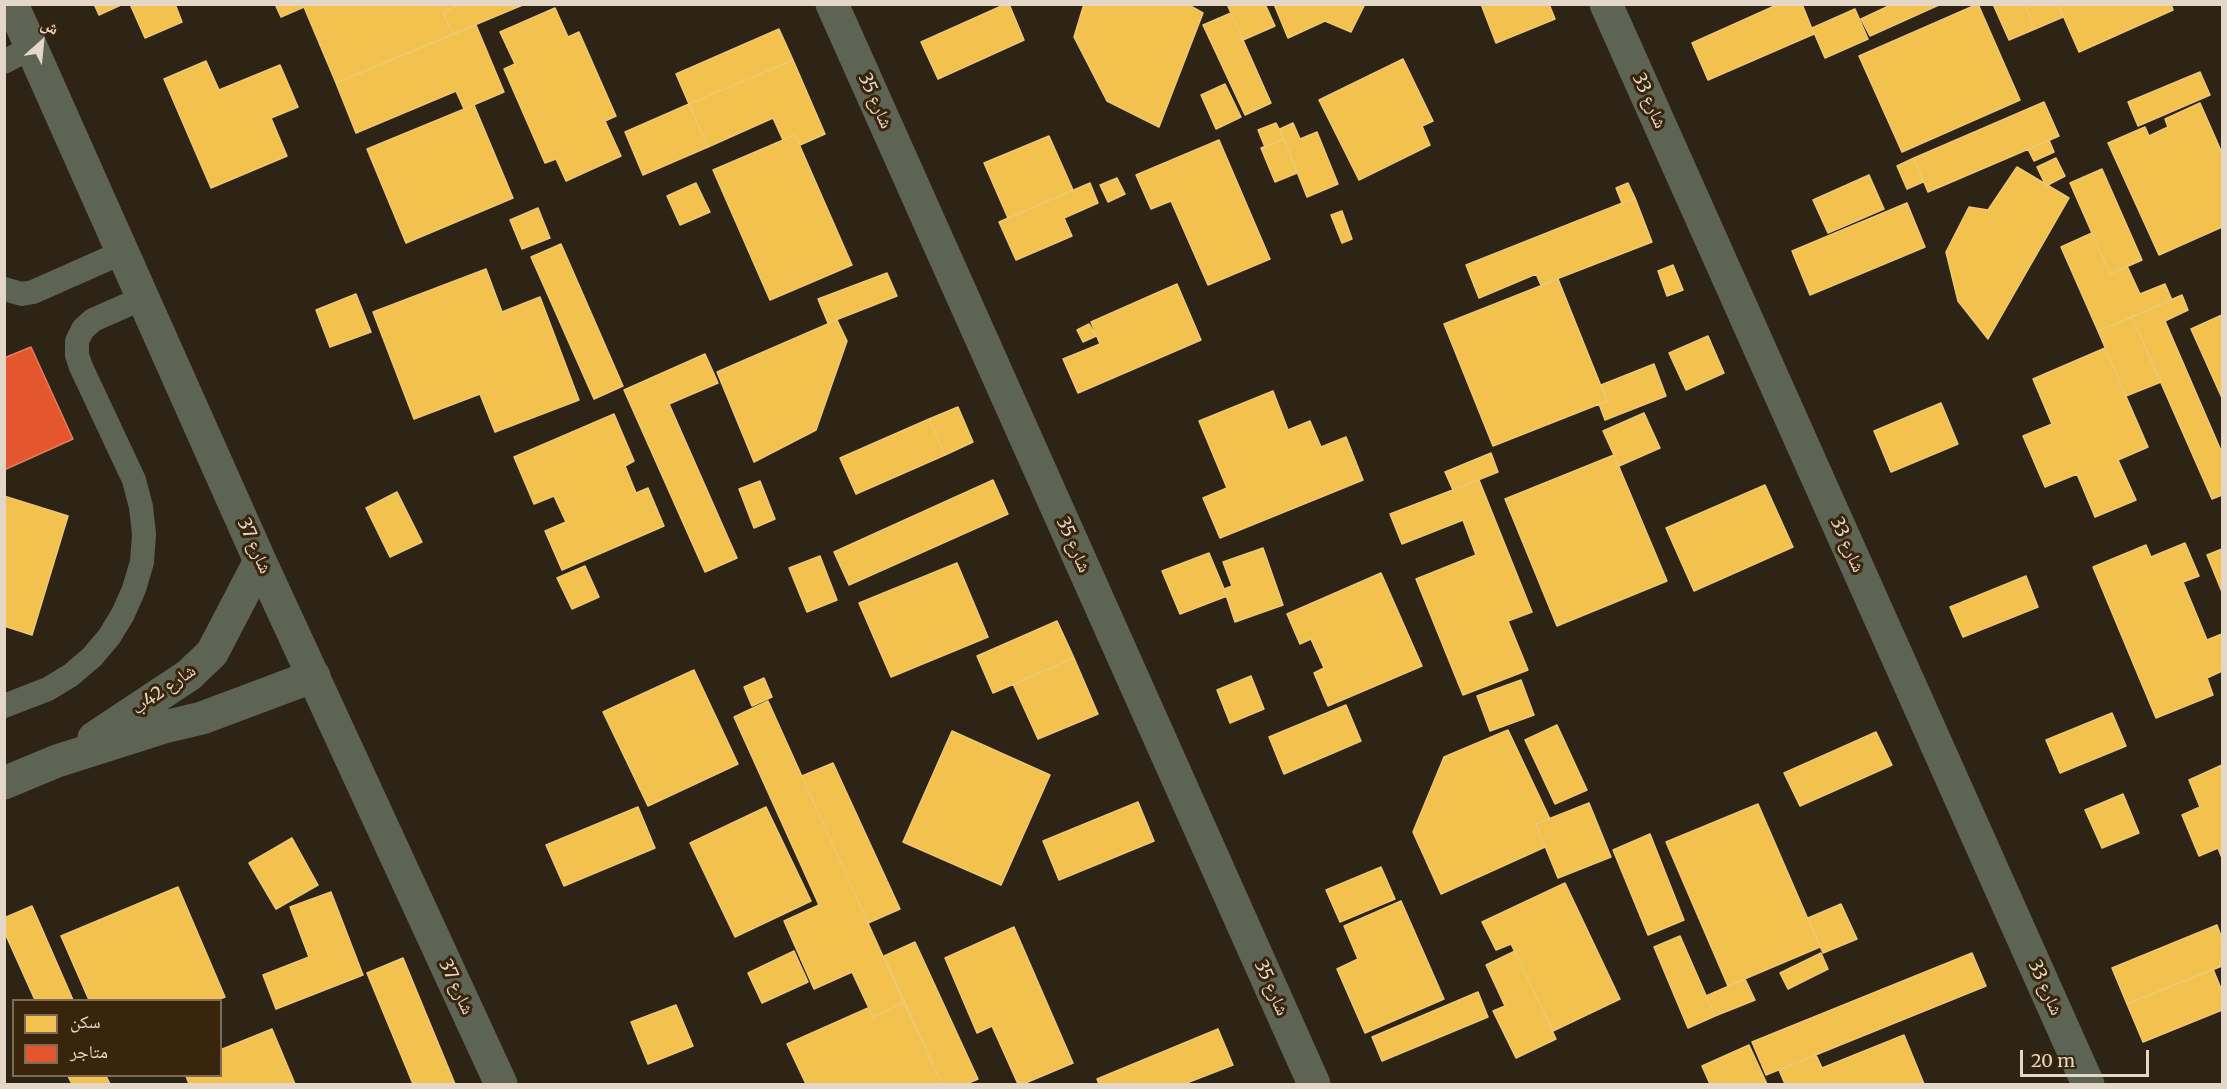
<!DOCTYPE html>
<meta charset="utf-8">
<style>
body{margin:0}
#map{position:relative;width:2227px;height:1089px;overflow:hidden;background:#2e2416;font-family:Merriweather,"Noto Naskh Arabic",serif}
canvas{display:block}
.frame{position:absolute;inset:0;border:6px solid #e4d7c8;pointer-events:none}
.legend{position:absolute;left:12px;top:999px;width:210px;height:78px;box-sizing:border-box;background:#39250c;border:2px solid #7d6c57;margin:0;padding:8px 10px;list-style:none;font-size:18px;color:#e4d7c8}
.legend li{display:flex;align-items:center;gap:12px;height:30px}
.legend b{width:30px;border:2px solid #7d6c57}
.north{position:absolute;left:12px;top:12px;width:60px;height:60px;-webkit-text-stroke:4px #39250c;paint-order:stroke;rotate:27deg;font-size:16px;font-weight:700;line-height:24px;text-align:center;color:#e4d7c8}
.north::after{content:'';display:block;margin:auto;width:21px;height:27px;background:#e4d7c8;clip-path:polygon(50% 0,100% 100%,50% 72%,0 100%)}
.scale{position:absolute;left:2020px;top:1050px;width:129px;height:27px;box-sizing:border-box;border:3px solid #e4d7c8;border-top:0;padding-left:8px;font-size:18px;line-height:21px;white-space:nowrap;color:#e4d7c8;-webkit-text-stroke:4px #39250c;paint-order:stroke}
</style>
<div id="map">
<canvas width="2227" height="1089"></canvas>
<div class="frame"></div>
<ul class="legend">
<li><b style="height:16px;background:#f2c14e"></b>سكن</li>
<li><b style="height:16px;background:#e4572e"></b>متاجر</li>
</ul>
<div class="north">ش</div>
<div class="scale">20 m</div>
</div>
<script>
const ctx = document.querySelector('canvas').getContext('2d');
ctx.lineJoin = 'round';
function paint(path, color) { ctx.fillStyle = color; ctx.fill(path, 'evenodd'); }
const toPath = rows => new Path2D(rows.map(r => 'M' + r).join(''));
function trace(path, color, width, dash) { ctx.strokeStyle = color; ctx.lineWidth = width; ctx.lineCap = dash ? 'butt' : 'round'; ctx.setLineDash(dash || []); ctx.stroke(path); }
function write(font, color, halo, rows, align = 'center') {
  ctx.font = font + ' Merriweather,"Noto Naskh Arabic",serif'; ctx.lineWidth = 6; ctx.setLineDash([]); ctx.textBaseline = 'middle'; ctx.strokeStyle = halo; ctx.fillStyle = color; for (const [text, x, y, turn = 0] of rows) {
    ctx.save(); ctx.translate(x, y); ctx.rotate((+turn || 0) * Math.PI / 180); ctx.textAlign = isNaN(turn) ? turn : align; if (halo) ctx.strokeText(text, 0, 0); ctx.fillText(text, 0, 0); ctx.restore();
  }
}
const homes = toPath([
 [94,4,123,4,99,15,94,4],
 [130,4,175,4,182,22,145,38,130,4],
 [275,4,461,4,443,12,453,34,336,83,304,7,281,17,275,4],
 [461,4,525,4,453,34,443,12,461,4],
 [1006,4,1009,4,1024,40,938,79,921,42,1006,4],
 [1084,4,1187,4,1203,13,1159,127,1107,101,1074,37,1084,4],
 [1227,4,1265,4,1275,26,1243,40,1227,4],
 [1274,4,1365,4,1351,32,1325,21,1288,38,1274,4],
 [1481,4,1549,4,1555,19,1496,43,1481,4],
 [1779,4,1802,4,1814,34,1708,80,1692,43,1779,4],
 [1893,4,1941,4,1870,36,1861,19,1893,4],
 [1978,4,2020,100,1902,152,1859,56,1978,4],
 [1993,4,2024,4,2035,29,2009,40,1993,4],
 [2024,4,2058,4,2063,17,2035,29,2024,4],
 [2058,4,2171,4,2173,10,2079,52,2058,4],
 [555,8,568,37,579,32,616,116,605,121,621,156,566,181,556,159,545,163,504,69,515,64,500,32,555,8],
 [1855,9,1868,39,1825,58,1812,28,1855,9],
 [1231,13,1271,103,1245,115,1203,25,1231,13],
 [476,25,504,92,464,109,456,91,356,133,336,83,476,25],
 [779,29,793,60,689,104,676,74,779,29],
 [1403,59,1433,121,1422,126,1430,145,1359,180,1319,100,1403,59],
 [793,60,825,134,800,145,795,135,783,140,773,118,708,147,689,104,793,60],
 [206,61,219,90,280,65,298,107,271,118,287,156,211,188,164,79,206,61],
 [2200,72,2210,95,2138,126,2128,102,2200,72],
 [1225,84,1241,117,1216,129,1201,95,1225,84],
 [2044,102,2059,136,1928,192,1914,158,2044,102],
 [2200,103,2222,153,2222,227,2159,255,2108,143,2145,127,2149,136,2168,127,2165,119,2200,103],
 [689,104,708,147,643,175,625,132,689,104],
 [474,105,513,198,406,243,367,149,474,105],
 [1276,123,1284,139,1265,147,1258,130,1276,123],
 [1293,123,1300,139,1317,132,1338,184,1307,197,1280,129,1293,123],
 [795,135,852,265,770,300,713,170,795,135],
 [1049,136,1073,190,1008,218,984,163,1049,136],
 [1284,139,1297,173,1275,182,1261,148,1284,139],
 [1219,140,1270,259,1208,285,1171,201,1151,209,1136,175,1219,140],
 [2049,140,2054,152,2034,161,2028,149,2049,140],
 [1914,158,1923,182,1907,189,1897,166,1914,158],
 [2056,158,2065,176,2046,186,2037,167,2056,158],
 [2017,167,2069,198,1988,339,1958,301,1946,252,1969,207,1988,210,2017,167],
 [2102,169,2142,260,2110,274,2070,183,2102,169],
 [1869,175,1884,209,1828,233,1813,200,1869,175],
 [1117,178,1125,194,1108,202,1100,185,1117,178],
 [696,183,710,212,680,225,667,196,696,183],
 [1090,183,1098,203,1064,218,1072,236,1016,260,999,222,1090,183],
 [1628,183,1635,198,1622,203,1616,188,1628,183],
 [1635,198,1652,242,1541,285,1536,274,1479,298,1466,265,1635,198],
 [1907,203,1925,247,1810,295,1792,251,1907,203],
 [538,208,550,238,522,249,510,220,538,208],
 [1342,211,1352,239,1342,243,1331,215,1342,211],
 [2092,233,2110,274,2127,266,2140,294,2165,284,2172,300,2098,331,2061,247,2092,233],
 [561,244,623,386,594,399,531,257,561,244],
 [1673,265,1683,290,1667,296,1658,271,1673,265],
 [486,269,502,312,540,297,579,400,495,432,480,394,414,419,373,312,486,269],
 [887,273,897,296,828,323,818,299,887,273],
 [1558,279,1607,401,1493,446,1444,324,1558,279],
 [1177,284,1201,340,1078,393,1063,359,1100,344,1091,322,1177,284],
 [356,294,371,332,330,347,316,310,356,294],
 [2182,295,2188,310,2165,321,2222,453,2222,495,2212,499,2132,317,2182,295],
 [2222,315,2222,398,2191,329,2222,315],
 [2132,317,2161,382,2126,396,2098,331,2132,317],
 [837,320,847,341,816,430,754,462,717,372,837,320],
 [1089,324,1096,336,1083,342,1077,330,1089,324],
 [1708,336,1724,373,1686,390,1669,353,1708,336],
 [2105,348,2148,447,2118,460,2136,500,2095,517,2077,474,2045,487,2023,436,2052,424,2033,379,2105,348],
 [705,354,718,383,669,404,737,558,705,572,624,390,705,354],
 [1654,364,1666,396,1605,420,1599,404,1607,401,1601,385,1654,364],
 [1273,391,1288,430,1310,421,1321,447,1346,437,1363,480,1220,538,1203,498,1227,488,1199,421,1273,391],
 [1941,403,1958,444,1891,472,1874,431,1941,403],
 [958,407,973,442,945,455,929,419,958,407],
 [1644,413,1660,448,1619,466,1603,431,1644,413],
 [614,414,634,461,625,466,636,493,648,488,664,526,562,570,545,531,566,522,554,496,534,504,514,457,614,414],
 [929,419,945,455,856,494,840,458,929,419],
 [1491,453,1498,472,1453,490,1445,472,1491,453],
 [1614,455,1667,581,1557,626,1505,499,1614,455],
 [993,480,1008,514,849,585,834,552,993,480],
 [1479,480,1532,612,1508,621,1528,670,1463,695,1416,579,1476,555,1463,520,1402,544,1390,514,1479,480],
 [760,481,775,519,754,528,739,489,760,481],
 [1765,485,1793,547,1694,591,1666,528,1765,485],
 [397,492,422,542,390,557,366,508,397,492],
 [4,496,68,516,32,635,4,626,4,496],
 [2185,543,2199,576,2183,582,2207,640,2222,634,2222,671,2207,678,2213,695,2156,718,2093,567,2146,545,2151,557,2185,543],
 [1263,548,1283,605,1235,622,1224,589,1232,586,1223,562,1263,548],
 [2222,549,2222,592,2207,555,2222,549],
 [1209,553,1227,596,1180,614,1162,571,1209,553],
 [820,556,837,600,807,612,789,568,820,556],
 [957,563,988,637,891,677,859,603,957,563],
 [585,566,599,597,572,609,557,578,585,566],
 [1381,573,1422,666,1328,706,1314,673,1324,668,1311,639,1300,644,1287,614,1381,573],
 [2026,576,2038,607,1963,637,1950,607,2026,576],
 [1057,621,1074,658,993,693,977,656,1057,621],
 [1074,658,1098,714,1038,739,1013,684,1074,658],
 [694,670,738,764,648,806,603,712,694,670],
 [1251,676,1264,709,1230,723,1217,690,1251,676],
 [764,678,772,697,752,706,744,687,764,678],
 [1521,680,1534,715,1490,731,1477,696,1521,680],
 [768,701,904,1003,873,1017,852,972,814,989,784,921,819,905,734,717,768,701],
 [1346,705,1361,741,1284,774,1269,737,1346,705],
 [2112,713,2126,746,2060,773,2046,740,2112,713],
 [1557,725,1587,790,1555,804,1525,740,1557,725],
 [1508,730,1550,819,1536,824,1545,847,1441,894,1413,832,1444,757,1508,730],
 [952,731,1050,775,1001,885,903,842,952,731],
 [1876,732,1892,765,1800,806,1784,773,1876,732],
 [833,763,900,909,868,923,802,776,833,763],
 [2222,765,2222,858,2218,848,2199,856,2182,815,2200,807,2189,780,2222,765],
 [2123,794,2139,833,2102,848,2085,810,2123,794],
 [1138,802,1154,841,1059,880,1043,841,1138,802],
 [1589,803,1611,857,1558,878,1536,824,1589,803],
 [1758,804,1820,947,1728,986,1666,842,1758,804],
 [638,807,655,848,564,886,546,845,638,807],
 [766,807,811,901,735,937,690,843,766,807],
 [1650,834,1684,920,1648,935,1613,850,1650,834],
 [292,838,318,885,276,909,249,863,292,838],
 [1381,867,1395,899,1340,922,1326,890,1381,867],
 [1565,883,1620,999,1553,1031,1511,944,1496,950,1482,922,1565,883],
 [178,887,225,997,217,1000,89,1000,61,936,178,887],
 [331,892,363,975,276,1009,263,975,309,957,290,907,331,892],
 [1401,901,1444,999,1365,1033,1337,969,1358,959,1344,926,1401,901],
 [1841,904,1857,939,1823,953,1808,918,1841,904],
 [32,906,73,1000,35,1000,4,931,4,918,32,906],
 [2217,925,2222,939,2222,966,2127,1004,2112,968,2217,925],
 [1014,927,1073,1063,1023,1084,1018,1084,992,1026,977,1033,945,958,1014,927],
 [1680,936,1715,1016,1688,1028,1654,947,1680,936],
 [915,942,978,1079,966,1084,942,1084,884,956,915,942],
 [794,951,808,982,762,1003,748,973,794,951],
 [1515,951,1556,1039,1516,1058,1493,1011,1505,1006,1486,965,1515,951],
 [1821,953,1828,969,1788,989,1780,973,1821,953],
 [1972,953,1986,986,1766,1075,1752,1042,1972,953],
 [403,958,455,1084,413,1084,367,973,403,958],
 [2213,969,2222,991,2222,1010,2143,1042,2127,1004,2213,969],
 [1745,979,1755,1000,1715,1016,1706,996,1745,979],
 [1478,992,1488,1017,1382,1061,1372,1037,1478,992],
 [904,1003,942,1084,806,1084,787,1044,868,1008,873,1017,904,1003],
 [676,1005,693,1046,648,1064,631,1022,676,1005],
 [272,1029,295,1084,189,1084,186,1076,220,1076,220,1050,272,1029],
 [1218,1029,1233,1065,1184,1084,1099,1084,1097,1079,1218,1029],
 [1904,1035,1924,1084,1785,1084,1779,1070,1816,1055,1822,1068,1904,1035],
 [1749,1045,1767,1084,1710,1084,1702,1066,1749,1045],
 [68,1076,106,1076,110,1084,72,1084,68,1076]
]);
const shops = toPath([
 [31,347,73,439,4,470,4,358,31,347]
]);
const lane = toPath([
 [4,62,30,48],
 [4,289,22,294,33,292,121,253],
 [4,706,48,689,71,675,92,657,109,637,123,614,134,589,142,562,144,534,141,507,134,480,81,367,77,355,77,341,83,329,93,320,143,298]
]);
const street = toPath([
 [12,4,260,561,501,1084],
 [832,4,1314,1084],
 [1606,4,2088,1084],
 [94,738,189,675,212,653,260,561],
 [4,783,57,761,164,727,202,718,314,676]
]);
const streetNames = [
 ["شارع 35",875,101,66],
 ["شارع 33",1649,101,66],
 ["شارع 35",1073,545,66],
 ["شارع 33",1847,545,66],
 ["شارع 37",254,546,66],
 ["شارع 42ب",164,690,-35],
 ["شارع 37",456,987,65],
 ["شارع 35",1271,988,66],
 ["شارع 33",2045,988,66]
];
paint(homes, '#f2c14e');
trace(homes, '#eec873', 1.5);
paint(shops, '#e4572e');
trace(shops, '#e47d5c', 1.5);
trace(lane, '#5e6454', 24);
trace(street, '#5e6454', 33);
write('18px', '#e4d7c8', '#39250c', streetNames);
</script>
